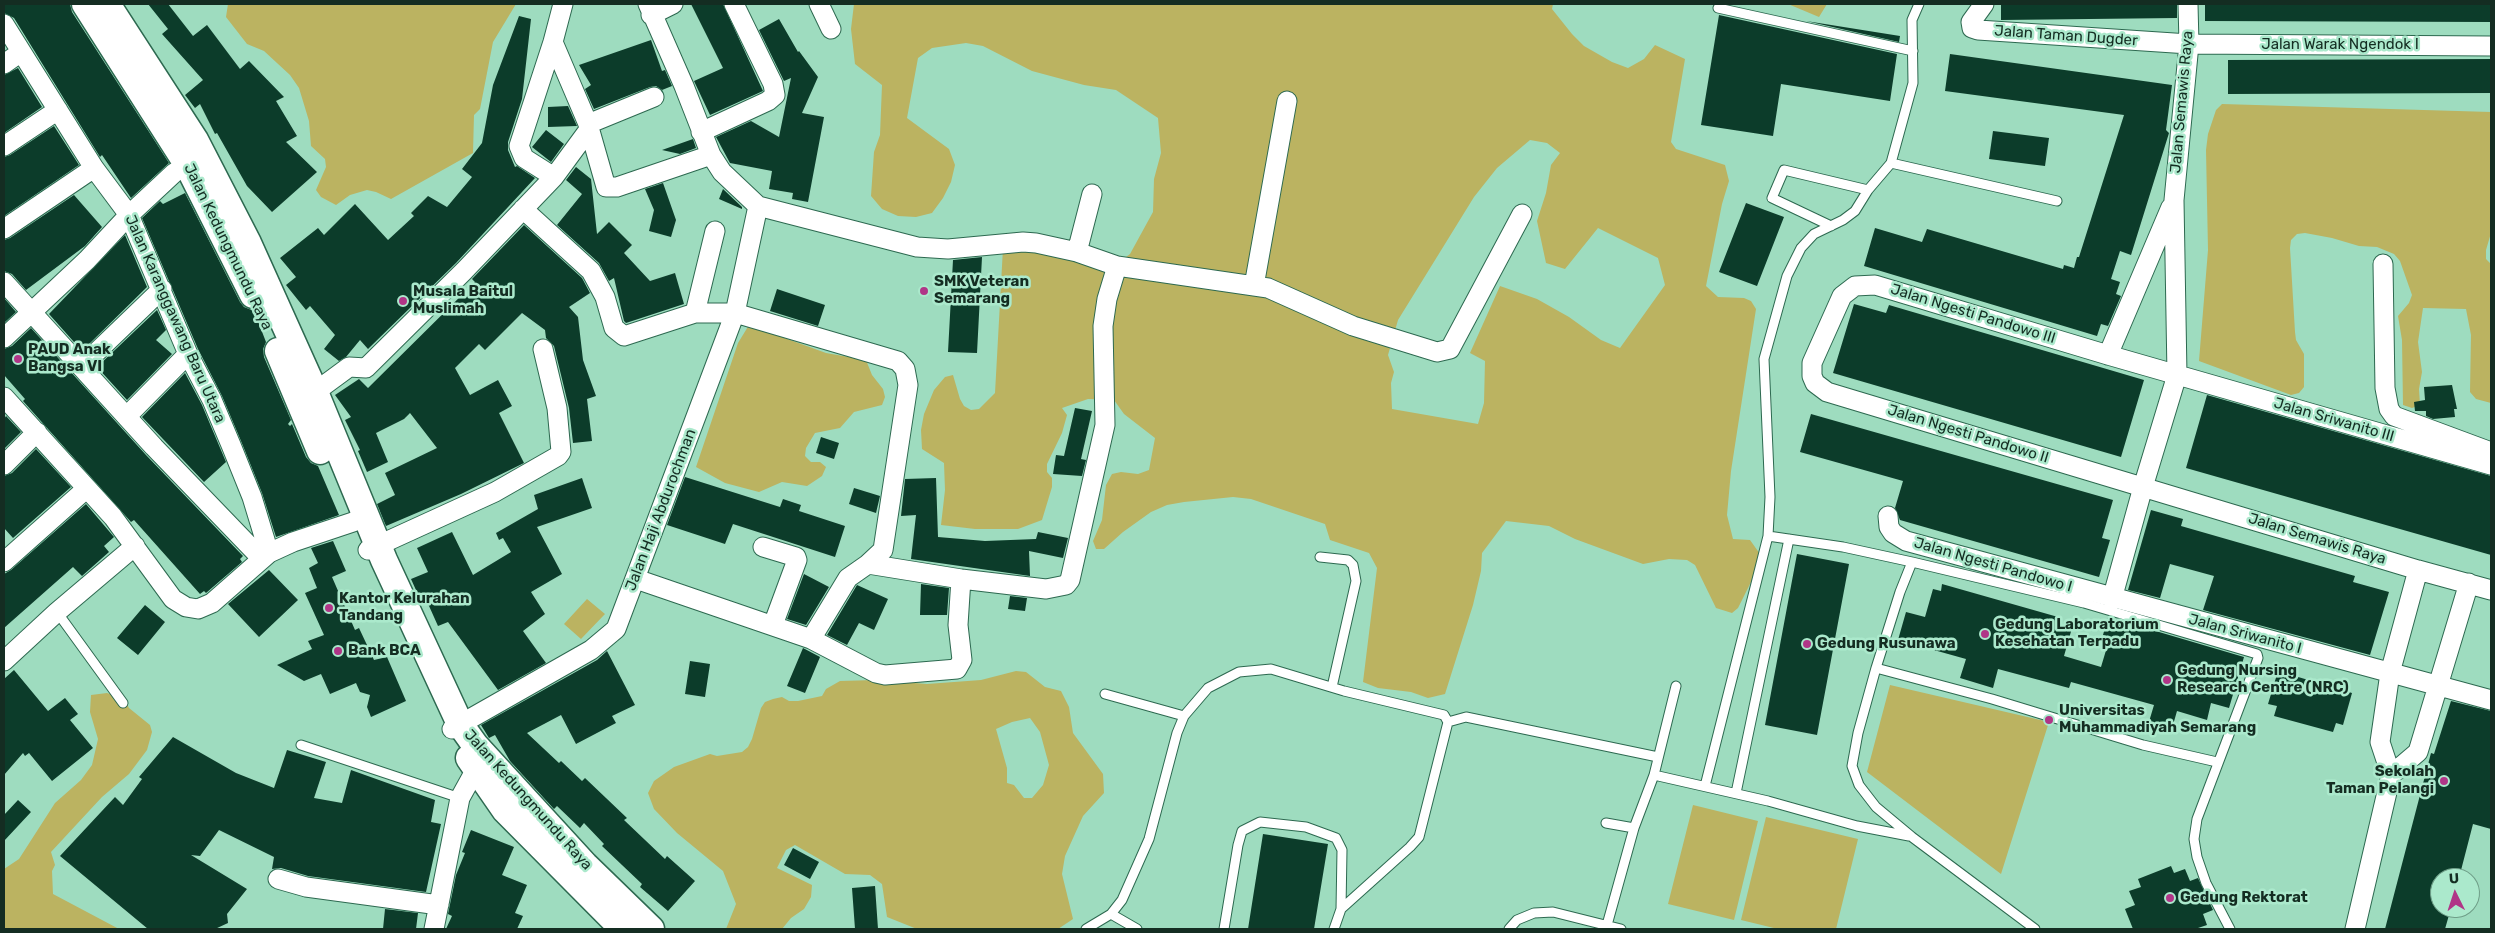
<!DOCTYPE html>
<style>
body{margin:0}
#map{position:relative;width:2495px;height:933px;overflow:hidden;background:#9edcbf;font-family:Rubik,sans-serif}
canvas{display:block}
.frame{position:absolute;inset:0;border:5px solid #142d22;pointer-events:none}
.north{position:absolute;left:2430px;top:868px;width:50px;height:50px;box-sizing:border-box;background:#abe9cc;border:1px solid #6f9e88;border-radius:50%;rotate:356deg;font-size:14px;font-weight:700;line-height:20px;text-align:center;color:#142d22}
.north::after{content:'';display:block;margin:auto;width:18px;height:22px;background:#b03587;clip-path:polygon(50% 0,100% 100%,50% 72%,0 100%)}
</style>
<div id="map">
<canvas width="2495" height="933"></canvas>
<div class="frame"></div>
<div class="north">U</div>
</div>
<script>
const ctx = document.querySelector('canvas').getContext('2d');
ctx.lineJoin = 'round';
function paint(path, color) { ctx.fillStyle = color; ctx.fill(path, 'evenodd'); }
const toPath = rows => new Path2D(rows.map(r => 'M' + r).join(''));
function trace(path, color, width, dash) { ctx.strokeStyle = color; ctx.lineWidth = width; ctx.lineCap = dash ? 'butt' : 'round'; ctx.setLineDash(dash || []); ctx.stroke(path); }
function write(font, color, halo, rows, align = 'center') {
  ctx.font = font + ' Rubik,sans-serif'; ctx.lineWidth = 5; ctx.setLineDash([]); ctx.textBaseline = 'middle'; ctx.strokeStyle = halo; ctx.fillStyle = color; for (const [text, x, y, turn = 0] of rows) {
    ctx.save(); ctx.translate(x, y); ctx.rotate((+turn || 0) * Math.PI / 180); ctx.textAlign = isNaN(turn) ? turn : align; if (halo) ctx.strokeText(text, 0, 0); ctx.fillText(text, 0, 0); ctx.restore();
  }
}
const green = toPath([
 [228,4,516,4,493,42,480,109,474,115,473,153,391,199,376,192,367,190,350,195,336,205,321,197,316,190,326,167,325,159,311,146,309,121,299,88,290,75,264,51,247,44,226,17],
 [854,4,1553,4,1552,9,1572,34,1584,46,1612,62,1628,68,1644,59,1655,45,1685,59,1671,142,1676,149,1725,165,1729,181,1722,204,1706,286,1718,297,1744,298,1751,301,1756,309,1731,471,1727,515,1733,539,1750,540,1760,554,1757,570,1738,608,1732,613,1716,608,1695,565,1687,560,1669,559,1643,564,1575,539,1549,526,1506,521,1482,553,1481,571,1473,605,1445,694,1428,698,1411,692,1378,688,1363,682,1377,568,1369,553,1330,540,1325,524,1251,499,1233,497,1184,502,1167,505,1151,512,1123,532,1104,549,1096,549,1093,541,1102,520,1106,485,1112,474,1121,472,1138,474,1149,470,1155,438,1124,414,1114,400,1088,399,1062,408,1067,415,1062,433,1047,464,1047,472,1052,478,1052,487,1042,520,1018,529,975,529,941,525,945,490,944,463,922,449,921,430,924,414,934,390,945,377,953,375,960,399,964,406,971,410,979,409,995,393,1003,248,1027,249,1110,269,1130,254,1153,212,1154,179,1161,153,1158,118,1116,90,1084,85,1032,71,983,46,966,43,932,48,918,58,907,118,949,149,955,165,951,182,943,198,932,213,916,217,898,216,882,209,871,196,874,152,880,135,882,85,855,64,851,29],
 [1530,140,1547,143,1560,153,1551,165,1546,193,1537,221,1546,263,1565,269,1598,228,1658,258,1665,285,1620,348,1601,340,1569,317,1537,299,1500,286,1470,353,1485,361,1484,403,1478,424,1392,409,1391,383,1394,372,1388,355,1398,320,1474,197,1497,168],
 [1788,4,1827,4,1819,17],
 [2222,104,2491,112,2491,233,2486,250,2486,259,2491,264,2491,403,2476,399,2470,392,2471,335,2466,309,2423,308,2418,342,2422,372,2419,389,2420,405,2412,408,2403,405,2402,340,2398,316,2409,303,2412,295,2400,261,2394,254,2377,247,2359,246,2332,238,2305,233,2297,234,2291,240,2290,248,2295,332,2296,340,2304,354,2304,387,2299,393,2291,395,2199,361,2208,250,2206,150,2208,134,2216,110],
 [749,325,826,353,866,360,872,375,883,389,885,397,882,405,854,412,840,428,815,433,806,448,805,456,811,462,820,462,826,467,822,476,807,486,782,482,759,492,725,483,696,467,738,343],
 [587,599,605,614,581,639,564,624],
 [1016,671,1026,672,1045,687,1061,691,1069,707,1073,733,1103,774,1104,793,1083,816,1065,856,1062,874,1073,919,1058,929,917,929,887,917,882,884,870,875,845,874,795,845,786,850,777,868,812,885,811,897,804,909,791,918,782,929,726,929,736,904,723,871,677,833,654,809,648,793,654,781,674,767,710,754,717,756,742,752,748,747,752,739,761,708,765,702,773,699,782,697,789,701,798,701,822,696,826,689,840,681,876,680,927,684,981,680],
 [1030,718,1040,732,1049,765,1043,785,1032,798,1024,798,1014,785,1007,783,1007,768,996,729,1012,722],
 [1890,685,2049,722,2001,874,1867,772],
 [107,693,124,699,129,708,150,725,152,732,147,750,129,774,102,797,51,852,55,865,52,871,53,894,119,929,4,929,4,869,19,859,55,803,81,780,92,765,98,739,90,712,91,695],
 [1693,805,1758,821,1734,920,1668,904],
 [1766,817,1858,839,1836,929,1778,929,1741,920]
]);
const building = toPath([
 [4,4,70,4,72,12,169,163,131,198,102,155,100,157,14,18,4,13],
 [148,4,168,4,193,36,207,25,240,69,249,61,284,97,276,101,297,136,286,142,317,172,272,212,247,186,217,133,215,134,200,104,195,108,185,95,203,80,162,34,168,29],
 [691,4,723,4,763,91,710,115,694,81,723,68],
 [2001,4,2177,4,2177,18,2001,20],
 [2205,4,2491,4,2491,22,2205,21],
 [1719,15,1897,54,1890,101,1781,84,1773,136,1701,125],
 [519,16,531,19,522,99,508,142,508,150,515,167,517,166,535,178,456,263,368,349,360,340,346,357,339,361,324,349,335,335,310,306,306,310,286,285,296,277,280,258,318,228,324,235,355,204,388,240,414,216,411,213,428,196,447,207,472,177,462,169,482,143,493,85],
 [779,19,798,52,799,51,818,77,802,113,824,117,808,202,792,199,793,193,769,189,772,171,730,163,716,137,751,121,779,137,791,78,784,81,759,30],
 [1806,21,1900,36,1899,42],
 [651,40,662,71,665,70,672,86,662,90,656,86,650,87,594,109,585,89,591,85,579,65],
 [1950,54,2172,85,2166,130,2169,133,2131,255,2120,251,2111,279,2120,282,2116,294,2121,296,2108,326,2101,324,2097,336,1864,266,1875,228,1922,242,1927,229,2063,269,2064,265,2074,268,2077,257,2079,257,2124,115,1945,91],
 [2491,59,2491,93,2228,94,2228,60],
 [18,68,42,107,4,133,4,75],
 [568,106,577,126,548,127,548,107],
 [54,126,79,165,4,216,4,157,10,155],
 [546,130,564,144,551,162,532,147],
 [1993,131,2049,138,2045,166,1989,159],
 [693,139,696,148,680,154,662,150],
 [576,167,591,179,597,234,609,222,632,245,624,253,650,281,675,273,684,304,626,323,624,321,614,278,609,281,599,263,557,225,582,194,566,180],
 [663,183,676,220,671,237,649,231,654,210,645,189],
 [723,189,742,207,742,209,719,199],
 [185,193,240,302,244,307,254,311,266,342,263,349,264,357,291,420,288,424,290,426,292,424,306,457,311,463,318,466,339,515,276,537,262,493,241,441,222,396,198,349,142,218,160,201,163,204],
 [74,195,102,227,85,246,26,290,12,274,4,271,4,240,10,238],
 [1746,203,1784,217,1757,286,1719,272],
 [524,225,582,278,590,293,569,307,578,317,583,360,596,396,587,399,592,441,573,443,569,408,554,346,546,338,545,330,522,313,485,350,479,344,455,368,470,395,498,380,512,406,499,413,524,463,461,494,386,526,377,504,395,495,385,473,437,448,410,413,404,419,376,433,388,462,367,472,358,451,360,450,345,420,351,417,335,395,359,379,368,388,475,282,472,279],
 [125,235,147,287,82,351,49,314],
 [982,257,977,353,948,352,953,260],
 [777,289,825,305,818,326,770,311],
 [4,298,16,312,4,323],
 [1854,304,1886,313,1889,305,2144,380,2121,457,1833,373],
 [157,310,166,330,156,340,172,354,127,400,97,367],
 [31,328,146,455,243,556,240,559,242,562,206,593,204,591,200,594,134,520,131,522,23,401,25,399,4,375,4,349,12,346],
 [185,373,202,405,226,462,204,482,142,417],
 [2452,385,2457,409,2454,409,2455,417,2433,419,2426,416,2426,411,2415,411,2414,402,2425,400,2424,387],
 [2207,395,2491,476,2491,555,2186,468],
 [1075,408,1092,411,1081,459,1086,460,1082,476,1053,474,1056,455,1064,456],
 [1811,414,2113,500,2102,538,2110,540,2099,577,1900,520,1895,508,1903,481,1800,452],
 [6,416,21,432,4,449,4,419],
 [821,437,839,443,834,459,816,453],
 [36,449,71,487,13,538,4,528,4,476,12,473],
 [685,477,780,507,783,499,801,505,799,511,845,526,835,557,733,524,725,544,667,525],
 [582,478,592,508,537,527,562,574,531,592,545,614,523,631,546,663,498,690,448,622,438,626,425,597,420,599,411,579,428,572,417,548,452,532,473,575,511,552,503,538,499,540,496,533,538,509,534,495],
 [936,478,938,537,985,541,1036,539,1038,532,1068,538,1063,558,1029,551,1030,576,911,559,916,515,901,516,905,479],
 [854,488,880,496,876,513,849,504],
 [86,504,114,537,104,546,109,552,82,576,73,567,4,628,4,574,11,570],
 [2151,510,2183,519,2181,526,2355,576,2353,582,2389,592,2370,655,2203,610,2214,576,2170,564,2160,598,2128,590],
 [333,541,346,571,332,577,355,630,359,628,374,660,387,657,406,701,371,717,367,707,370,695,360,692,356,683,330,694,321,674,304,681,277,665,312,649,308,641,324,635,305,593,317,588,309,568,318,563,311,548],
 [1797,554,1849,564,1817,735,1765,725],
 [269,570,298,600,259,637,228,604],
 [804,574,829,587,806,625,787,619],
 [921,584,949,588,947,615,920,615],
 [1942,584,2058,617,2056,623,2072,628,2064,656,2101,667,2110,637,2103,635,2108,617,2244,657,2229,708,2211,703,2207,720,2177,711,2171,732,2148,725,2154,705,2071,682,2069,688,1998,669,1993,688,1960,678,1966,659,1898,640,1906,612,1925,617,1933,589,1941,591],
 [857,585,888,599,874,630,859,623,847,645,827,635],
 [1010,596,1027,598,1025,611,1008,609],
 [145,605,165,622,138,655,117,638],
 [803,648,820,657,805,693,787,686],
 [607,651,635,705,612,716,616,723,576,744,561,715,527,733,559,763,561,761,582,781,585,778,627,818,624,820,665,859,667,856,695,881,668,911,640,887,642,884,602,846,604,844,584,823,580,828,557,806,554,809,553,808,510,761,495,735,489,738,481,725,597,660],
 [690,661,710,664,705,697,685,694],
 [14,670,48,711,65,698,78,714,70,720,93,748,52,781,29,753,25,756,23,753,4,775,4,679],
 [2278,671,2352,693,2343,725,2336,723,2333,732,2274,716,2277,706,2268,704],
 [2451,701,2491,711,2491,829,2473,824,2459,878,2440,878,2440,908,2451,908,2445,929,2385,929,2431,753,2434,754],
 [173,737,236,773,274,788,287,750,326,762,314,798,342,803,351,770,435,800,431,822,441,824,426,892,308,876,281,868,272,869,274,857,219,830,200,856,191,855,247,889,227,914,228,923,215,929,148,929,60,856,115,797,123,805,142,779,139,777],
 [18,800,31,812,4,841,4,815],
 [471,830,514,847,502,875,527,885,515,913,523,916,517,929,446,929,452,916,448,914,456,875,465,853,462,852],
 [1263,834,1328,844,1314,929,1248,929],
 [793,848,819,862,810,879,784,865],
 [2171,866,2174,873,2185,869,2190,881,2198,878,2213,910,2203,914,2207,925,2195,929,2133,929,2125,909,2135,905,2129,891,2141,887,2138,879],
 [875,886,878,929,855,929,852,888],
 [385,909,418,913,416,929,383,929]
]);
const lane = toPath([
 [1718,8,1913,51],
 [1891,163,2057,201],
 [1831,226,1772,198,1784,170,1868,190],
 [1768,536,1843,547,1912,562],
 [1320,557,1348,560,1353,565,1356,581,1332,687],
 [57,612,123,703],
 [1876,668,1992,699,2143,745,2217,762],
 [1105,694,1184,716],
 [1448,722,1466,717,1658,757],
 [301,745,460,798],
 [1654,775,1676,686],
 [1705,786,1768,536,1770,497,1764,359,1787,276,1801,248,1814,234,1843,220,1855,211,1868,190,1891,163,1913,83,1912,20,1919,4],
 [1736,793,1789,539],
 [1606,823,1634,828],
 [1111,914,1137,929],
 [1607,925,1634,828,1654,775,1768,801,1857,826,1909,836],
 [1086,929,1111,914,1122,900,1149,839,1177,733,1184,716,1208,688,1239,672,1271,669,1344,691,1444,715,1448,722,1419,837,1410,847,1341,909,1334,929],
 [1224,929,1238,845,1242,831,1260,822,1306,827,1336,838,1342,850,1341,909],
 [1509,929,1517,920,1534,913,1553,912,1621,929],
 [2035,929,1912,837,1876,807,1859,785,1852,766,1858,733,1876,668,1900,592,1912,562,2084,603,2257,654,2258,658,2197,819,2194,839,2197,857,2206,883,2230,929]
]);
const street = toPath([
 [648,4,684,86,711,155,722,172,758,206],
 [819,4,831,29],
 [1984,4,1971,22,1972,28,1978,30,2189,44,2491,46],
 [651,15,673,4],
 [4,24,94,168,129,215,188,354,212,400,231,445,252,497,269,553],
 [553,42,588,124,606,187,617,187,711,155],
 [4,64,21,52],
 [588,124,654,97],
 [701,132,768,101,775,95,773,84,734,4],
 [4,146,58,110],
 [554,177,524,158,519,146,553,42,563,4],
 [758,206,917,247,948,249,1023,242,1036,243,1077,252,1117,266,1268,288,1353,326,1437,352,1450,349,1522,214],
 [523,209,591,271,605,297,614,328,624,336,695,313,735,313,898,361,905,369,908,385,883,550,868,564],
 [4,229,94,168],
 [1077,252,1092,194],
 [2383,264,2385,388,2389,409,2394,416,2491,452],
 [4,282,154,447,261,558],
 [1254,286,1287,101],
 [695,313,715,231],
 [4,338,87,260,129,215,174,173,196,159],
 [2108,355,2171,207],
 [82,366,162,289],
 [315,392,349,367,366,368,464,271,554,177,590,128],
 [4,397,113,517,173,599,186,607,198,609,212,603,269,553,293,542,353,522,365,516],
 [127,416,188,354],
 [4,465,37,432],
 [2491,465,2108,355,1875,285,1855,286,1842,296,1812,363,1812,376,1815,383,1827,392,2418,570,2491,590],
 [1888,516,1889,527,1893,533,1906,541,2491,700],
 [763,547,796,557,797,560,773,625],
 [368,550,495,492,558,456,561,452,557,408,543,349],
 [4,562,86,489],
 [636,579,811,639,848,578,868,564,961,579,1046,589,1066,585,1070,580,1105,425,1103,326,1107,299,1117,266],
 [2112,599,2143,487,2177,375,2174,200,2189,44,2188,4],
 [811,639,876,673,885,675,957,669,962,660,958,625,961,579],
 [4,661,57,612,135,546],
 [452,729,591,650,616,629,735,313,758,206],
 [2391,775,2418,752,2469,583],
 [278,879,306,887,439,905],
 [434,929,460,798,476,769,485,761],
 [2355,929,2391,775,2380,742,2390,673,2418,570]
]);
const secondary = toPath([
 [85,4,187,164,253,295],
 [107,4,195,140,248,243,315,392,384,560,460,724,475,745,585,865,651,929],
 [278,351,320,451],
 [469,758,505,810,623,929]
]);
const markers = [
 [924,291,5,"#b03587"],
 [403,301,5,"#b03587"],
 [18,359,5,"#b03587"],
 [329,608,5,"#b03587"],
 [1985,634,5,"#b03587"],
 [1807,644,5,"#b03587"],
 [338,651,5,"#b03587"],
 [2167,680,5,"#b03587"],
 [2049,720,5,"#b03587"],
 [2444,781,5,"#b03587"],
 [2170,898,5,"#b03587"]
];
const streetNames = [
 ["Jalan Taman Dugder",2066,36,4],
 ["Jalan Warak Ngendok I",2340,45],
 ["Jalan Semawis Raya",2182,102,-85],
 ["Jalan Kedungmundu Raya",228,247,64],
 ["Jalan Ngesti Pandowo III",1973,314,17],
 ["Jalan Karanggawang Baru Utara",175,319,66],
 ["Jalan Sriwanito III",2334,420,16],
 ["Jalan Ngesti Pandowo II",1968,434,17],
 ["Jalan Haji Abdurochman",661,510,-69],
 ["Jalan Semawis Raya",2317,539,17],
 ["Jalan Ngesti Pandowo I",1993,565,16],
 ["Jalan Sriwanito I",2245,634,15],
 ["Jalan Kedungmundu Raya",528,800,48]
];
const poiNames = [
 ["SMK Veteran",934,282],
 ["Semarang",934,299],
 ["Musala Baitul",413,292],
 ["Muslimah",413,309],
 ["PAUD Anak",28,350],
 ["Bangsa VI",28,367],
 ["Kantor Kelurahan",339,599],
 ["Tandang",339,616],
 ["Gedung Laboratorium",1995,625],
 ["Kesehatan Terpadu",1995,642],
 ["Gedung Rusunawa",1817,644],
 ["Bank BCA",348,651],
 ["Gedung Nursing",2177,671],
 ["Research Centre (NRC)",2177,688],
 ["Universitas",2059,711],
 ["Muhammadiyah Semarang",2059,728],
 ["Sekolah",2434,772,"right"],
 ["Taman Pelangi",2434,789,"right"],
 ["Gedung Rektorat",2180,898]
];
paint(green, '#bbb361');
paint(building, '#0c3c2a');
trace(lane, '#2d6950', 11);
trace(street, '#2d6950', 21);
trace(secondary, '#2d6950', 29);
trace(lane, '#fff', 9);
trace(street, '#fff', 19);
trace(secondary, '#fff', 26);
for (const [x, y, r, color] of markers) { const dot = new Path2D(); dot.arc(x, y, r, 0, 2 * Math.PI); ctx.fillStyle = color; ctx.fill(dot); trace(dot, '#abe9cc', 2); }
write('15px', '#142d22', '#abe9cc', streetNames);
write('bold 15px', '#142d22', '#abe9cc', poiNames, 'left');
</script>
